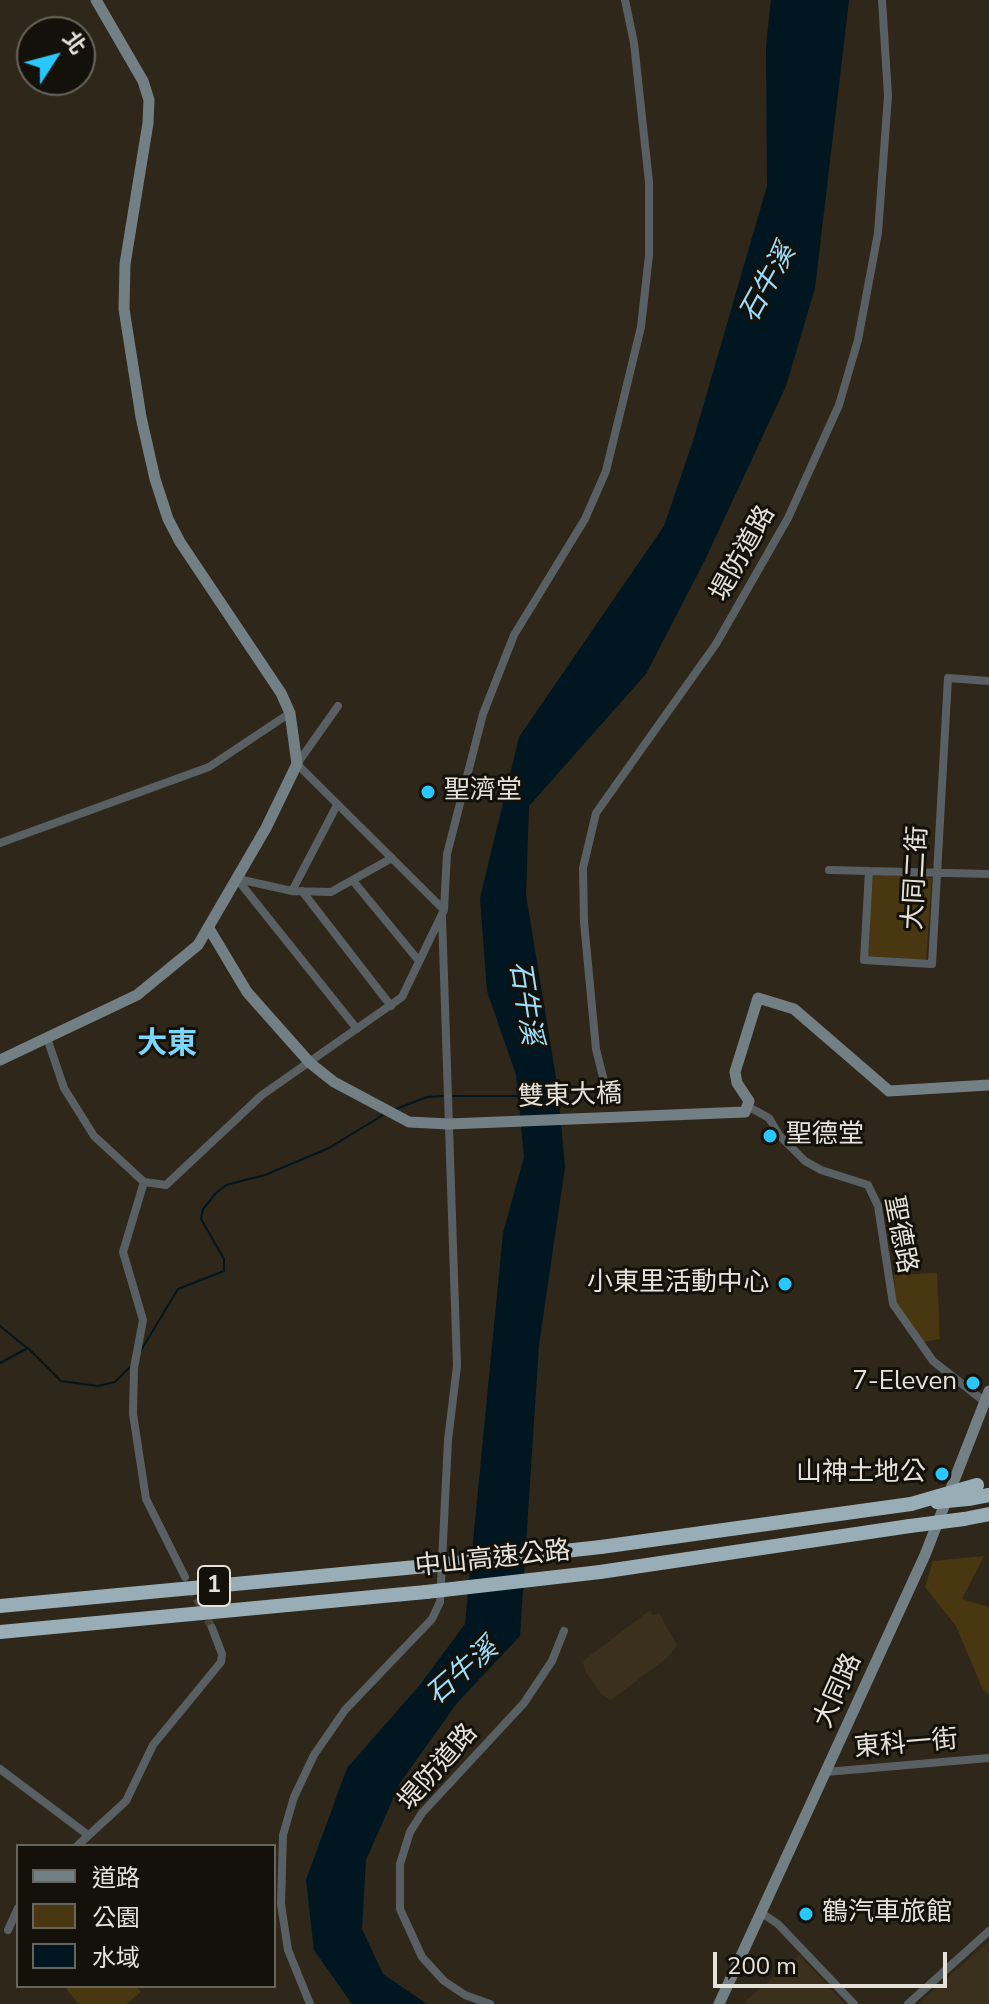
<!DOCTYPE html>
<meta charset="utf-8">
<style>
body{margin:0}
#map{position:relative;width:989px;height:2004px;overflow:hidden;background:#2f2719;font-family:"Nunito Sans","Noto Sans TC",sans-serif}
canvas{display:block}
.legend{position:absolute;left:16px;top:1844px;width:260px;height:144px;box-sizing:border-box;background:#14110a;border:2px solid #68655d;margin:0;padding:10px 14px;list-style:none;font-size:24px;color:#e7e2d9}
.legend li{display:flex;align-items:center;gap:16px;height:40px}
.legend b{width:40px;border:2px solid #68655d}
.north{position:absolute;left:16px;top:16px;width:80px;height:80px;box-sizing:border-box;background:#14110a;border:2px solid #68655d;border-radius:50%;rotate:54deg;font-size:22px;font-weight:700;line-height:32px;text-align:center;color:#e7e2d9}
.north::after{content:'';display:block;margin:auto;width:28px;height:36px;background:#28c8ff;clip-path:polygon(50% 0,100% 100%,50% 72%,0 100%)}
.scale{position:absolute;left:713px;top:1952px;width:234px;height:36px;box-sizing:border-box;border:4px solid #e7e2d9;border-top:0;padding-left:10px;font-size:24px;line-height:28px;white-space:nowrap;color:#e7e2d9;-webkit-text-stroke:6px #14110a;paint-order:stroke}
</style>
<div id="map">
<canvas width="989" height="2004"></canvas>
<ul class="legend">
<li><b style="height:10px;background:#727f85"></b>道路</li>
<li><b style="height:22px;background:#493711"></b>公園</li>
<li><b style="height:22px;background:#001621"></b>水域</li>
</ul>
<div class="north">北</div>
<div class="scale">200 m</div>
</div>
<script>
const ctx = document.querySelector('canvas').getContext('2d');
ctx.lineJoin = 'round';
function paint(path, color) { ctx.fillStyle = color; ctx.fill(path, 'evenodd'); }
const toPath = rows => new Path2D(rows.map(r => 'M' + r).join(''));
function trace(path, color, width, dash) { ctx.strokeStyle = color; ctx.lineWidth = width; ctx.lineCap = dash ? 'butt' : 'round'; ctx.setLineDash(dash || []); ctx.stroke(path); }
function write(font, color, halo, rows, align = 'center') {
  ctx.font = font + ' "Nunito Sans","Noto Sans TC",sans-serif'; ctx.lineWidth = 6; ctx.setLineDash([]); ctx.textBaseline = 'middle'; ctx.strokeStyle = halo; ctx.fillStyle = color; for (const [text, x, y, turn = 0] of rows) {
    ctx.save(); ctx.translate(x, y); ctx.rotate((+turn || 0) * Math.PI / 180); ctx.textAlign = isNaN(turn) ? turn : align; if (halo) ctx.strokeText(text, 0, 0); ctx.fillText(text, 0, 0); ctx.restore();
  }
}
const built = toPath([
 [650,1610,653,1615,659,1613,677,1645,667,1658,611,1700,600,1693,585,1671,583,1661],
 [989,1941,989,2004,918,2004],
 [799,1955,845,2004,742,2004]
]);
const green = toPath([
 [873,874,932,878,926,960,867,956],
 [937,1273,940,1339,922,1342,896,1302,894,1275],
 [984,1556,962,1599,989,1607,989,1695,983,1690,956,1626,925,1587,933,1561],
 [70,1986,136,1986,141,1992,126,2004,79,2004,66,1989]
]);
const water = toPath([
 [771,0,849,0,815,288,786,386,705,560,646,674,529,806,526,895,558,1090,565,1167,539,1345,520,1636,457,1703,400,1783,366,1860,362,1929,383,1974,427,2004,352,2004,314,1950,306,1880,347,1768,419,1686,465,1624,503,1233,524,1157,516,1075,487,991,480,898,519,737,664,526,693,441,767,186,766,46]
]);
const stream = toPath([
 [450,1096,519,1096],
 [396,1109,427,1097,443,1096],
 [0,1326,27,1348],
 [140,1352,178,1289,224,1271,224,1259,201,1219,203,1209,216,1193,226,1185,265,1175,329,1148,383,1115],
 [0,1363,28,1348,61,1381,98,1386,115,1382,130,1367]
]);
const streetTunnel = toPath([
 [191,1588,212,1628]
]);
const street = toPath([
 [0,843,209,767,290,713],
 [829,870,989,874],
 [869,871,864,960,932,964,948,678,989,681],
 [237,879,357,1029],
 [238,879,292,891,331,892,392,858],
 [354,882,419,961],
 [292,891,337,805],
 [302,891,391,1006],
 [444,910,447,854,483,714,514,635,585,519,606,471,641,327,649,255,649,182,634,43,625,0],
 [47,1038,64,1088,94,1136,144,1182,166,1185,262,1095,402,997,444,910,297,764,338,706],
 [605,1085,596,1049,584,922,583,868,596,813,716,644,788,518,839,405,858,340,878,233,888,96,882,0],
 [749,1107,769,1118,779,1135,805,1161,821,1170,868,1185,878,1206,893,1304,933,1361,985,1402],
 [144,1182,123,1252,143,1320,134,1368,133,1414,146,1499,185,1577],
 [0,1769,88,1835],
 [826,1772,989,1758],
 [77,1846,126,1801,153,1745,221,1662,222,1654,212,1628],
 [760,1912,778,1924,854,2004],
 [8,1930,18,1908],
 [310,2004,288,1950,281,1904,283,1835,294,1797,314,1755,345,1710,432,1619,440,1602,448,1440,457,1366,442,917],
 [490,2004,465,1995,444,1981,422,1957,400,1909,400,1864,410,1832,422,1813,524,1703,552,1661,564,1631],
 [908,2004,989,1931]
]);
const secondary = toPath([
 [210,930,247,992,310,1063,334,1082,409,1122,449,1124,745,1112,749,1101,737,1083,735,1072,758,998,794,1009,889,1091,989,1085],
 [0,1060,137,995,198,945,266,828,297,764,290,713,281,693,180,542,168,519,155,479,141,417,124,309,125,264,148,123,149,100,143,81,96,0],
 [719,2004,925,1555,989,1391]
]);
const highway = toPath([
 [968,1499,989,1495],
 [964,1519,989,1514],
 [601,1547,911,1504],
 [600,1572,910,1526],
 [0,1606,427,1566],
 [0,1632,426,1592]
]);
const highwayBridge = toPath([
 [937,1502,968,1499],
 [911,1504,977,1485],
 [910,1526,964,1519],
 [427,1566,601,1547],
 [426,1592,600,1572]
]);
const markers = [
 [428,792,8,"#28c8ff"],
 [770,1136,8,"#28c8ff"],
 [785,1284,8,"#28c8ff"],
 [973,1383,8,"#28c8ff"],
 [942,1474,8,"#28c8ff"],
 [806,1914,8,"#28c8ff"]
];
const shields = [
 [214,1586,32]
];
const shieldNames = [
 ["1",214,1586]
];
const streetNames = [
 ["堤防道路",744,554,-61],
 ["大同二街",917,878,-87],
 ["雙東大橋",570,1097,-2],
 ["聖德路",899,1235,79],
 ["中山高速公路",493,1560,-6],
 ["大同路",839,1691,-66],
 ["東科一街",906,1745,-5],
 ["堤防道路",439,1768,-49]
];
const poiNames = [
 ["聖濟堂",444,792],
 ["聖德堂",786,1136],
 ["小東里活動中心",769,1284,"right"],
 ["7-Eleven",957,1383,"right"],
 ["山神土地公",926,1474,"right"],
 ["鶴汽車旅館",822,1914]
];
const waterNames = [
 ["石牛溪",769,284,-61],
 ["石牛溪",524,1003,81],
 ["石牛溪",463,1673,-41]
];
const quarterNames = [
 ["大東",167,1046]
];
paint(built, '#3b301c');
paint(green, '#493711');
paint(water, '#001621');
trace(stream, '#001621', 2);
trace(streetTunnel, '#4b4336', 8, [8, 4]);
trace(street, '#586064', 8);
trace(secondary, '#727f85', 11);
trace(highway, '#99adb7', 14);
trace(highwayBridge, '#99adb7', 14);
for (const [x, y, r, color] of markers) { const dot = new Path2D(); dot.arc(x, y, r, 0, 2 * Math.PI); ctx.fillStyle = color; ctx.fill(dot); trace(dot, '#14110a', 3); }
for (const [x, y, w] of shields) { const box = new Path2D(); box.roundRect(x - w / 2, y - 20, w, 40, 6); ctx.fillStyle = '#14110a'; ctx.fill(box); trace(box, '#e7e2d9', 2); }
write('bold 24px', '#e7e2d9', null, shieldNames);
write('26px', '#e7e2d9', '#14110a', streetNames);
write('26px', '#e7e2d9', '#14110a', poiNames, 'left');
write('italic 28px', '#9cdffc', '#14110a', waterNames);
write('bold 30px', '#7cd5fa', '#14110a', quarterNames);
</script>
